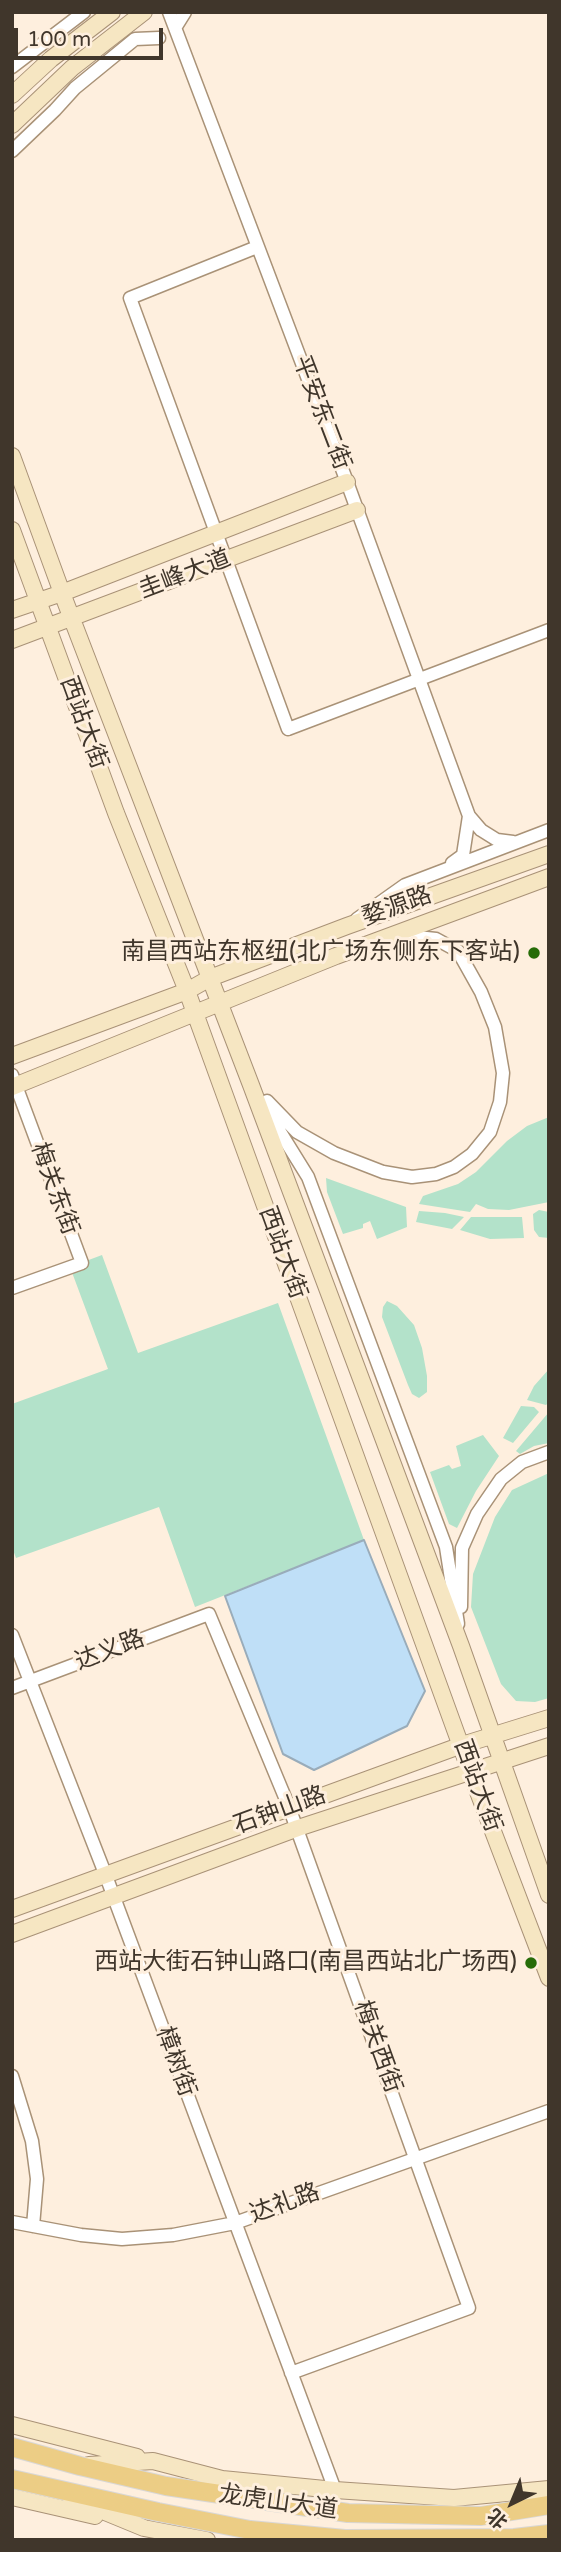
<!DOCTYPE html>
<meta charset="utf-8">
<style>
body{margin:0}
#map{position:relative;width:561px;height:2552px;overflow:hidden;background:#feefde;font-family:"Varela Round","Noto Sans SC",sans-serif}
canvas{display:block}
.frame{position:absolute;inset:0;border:14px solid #40362b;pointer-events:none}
.north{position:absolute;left:477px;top:2468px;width:70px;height:70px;-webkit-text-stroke:5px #feefde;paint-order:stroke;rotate:223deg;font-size:19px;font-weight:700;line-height:28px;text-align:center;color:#40362b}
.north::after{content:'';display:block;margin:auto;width:24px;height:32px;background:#40362b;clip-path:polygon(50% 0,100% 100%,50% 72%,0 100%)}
.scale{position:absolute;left:14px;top:28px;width:149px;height:32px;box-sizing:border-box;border:4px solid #40362b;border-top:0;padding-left:9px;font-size:21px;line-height:24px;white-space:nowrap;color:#40362b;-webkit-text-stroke:5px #feefde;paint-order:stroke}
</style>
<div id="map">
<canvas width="561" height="2552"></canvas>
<div class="frame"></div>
<div class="north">北</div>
<div class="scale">100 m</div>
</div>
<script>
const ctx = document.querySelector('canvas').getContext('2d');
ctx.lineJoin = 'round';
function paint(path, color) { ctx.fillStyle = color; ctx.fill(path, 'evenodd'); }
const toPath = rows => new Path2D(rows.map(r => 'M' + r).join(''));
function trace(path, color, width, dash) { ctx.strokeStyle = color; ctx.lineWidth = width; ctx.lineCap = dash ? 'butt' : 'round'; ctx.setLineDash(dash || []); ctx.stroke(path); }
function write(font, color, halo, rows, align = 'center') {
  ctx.font = font + ' "Varela Round","Noto Sans SC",sans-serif'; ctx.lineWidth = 6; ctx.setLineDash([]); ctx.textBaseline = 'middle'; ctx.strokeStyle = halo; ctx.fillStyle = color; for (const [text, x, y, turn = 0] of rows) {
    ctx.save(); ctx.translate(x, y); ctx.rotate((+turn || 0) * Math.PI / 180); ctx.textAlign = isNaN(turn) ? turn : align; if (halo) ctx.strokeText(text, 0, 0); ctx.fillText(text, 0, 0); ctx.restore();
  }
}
const green = toPath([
 [549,1117,549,1202,509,1210,488,1209,476,1204,470,1212,419,1204,423,1196,458,1184,476,1172,507,1141,527,1126],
 [326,1178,406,1207,407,1227,377,1239,370,1221,363,1224,363,1228,343,1234,327,1192],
 [539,1210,549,1212,549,1238,539,1237,534,1230,533,1214],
 [419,1211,445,1213,464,1217,452,1229,416,1222],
 [471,1217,522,1217,524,1238,490,1239,460,1230],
 [102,1255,138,1353,278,1303,364,1540,195,1607,159,1507,16,1558,12,1547,12,1404,108,1369,70,1267],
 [387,1301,397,1306,414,1325,422,1348,427,1376,427,1392,419,1398,412,1394,408,1385,382,1317,383,1307],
 [549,1369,549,1402,546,1405,527,1400,534,1386],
 [521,1406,534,1407,539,1412,513,1443,503,1438],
 [549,1412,549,1443,534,1446,520,1454,516,1451],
 [483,1435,499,1456,476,1491,457,1528,449,1524,430,1472,449,1465,452,1469,461,1466,456,1446],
 [549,1473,549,1698,535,1702,516,1701,501,1684,471,1607,473,1574,495,1517,512,1490]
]);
const water = toPath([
 [364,1540,425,1691,407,1726,314,1770,283,1754,225,1596,364,1540]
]);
const street = toPath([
 [169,12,347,482,469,816],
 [175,28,185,12],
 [12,67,84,12],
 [12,151,55,110,75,88,135,39,159,38],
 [257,247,130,298,288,729,549,630],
 [452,863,463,855,469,816,481,830,497,840,513,842],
 [357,919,405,885,549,830],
 [12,1075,82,1263,12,1288],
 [267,1101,297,1132,334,1153,383,1172,412,1177,436,1174,454,1167,472,1154,490,1132,500,1102,503,1073,495,1027,481,992,458,951,436,939,398,935],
 [264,1106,308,1177,446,1547,458,1624],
 [461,1607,462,1548,477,1514,501,1479,522,1462,549,1452],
 [12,1635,106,1876,335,2490],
 [12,1688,209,1614,289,1807,469,2308,291,2373],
 [12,2076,32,2141,37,2179,33,2226],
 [12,2222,81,2235,122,2239,173,2235,235,2223,549,2111]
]);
const secondary = toPath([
 [12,95,51,59,112,12],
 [12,125,72,68,144,12],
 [12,456,62,593,251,1085,461,1646,549,1895],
 [12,530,116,813,187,991,470,1771,549,1978],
 [12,610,62,593,347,482],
 [12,640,357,510],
 [12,1056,187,991,210,978,347,926,549,854],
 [12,1087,336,956,549,877],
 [12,1909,462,1745,549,1718],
 [12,1934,298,1828,549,1746],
 [12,2425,137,2457],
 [89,2465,153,2461,222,2479,335,2490,454,2498,549,2489],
 [12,2497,95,2516],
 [71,2498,144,2528,207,2540]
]);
const primary = toPath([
 [12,2447,80,2466,166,2486,348,2513,481,2516,549,2505],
 [12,2479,158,2512,250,2530,345,2539,514,2538,549,2534]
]);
const markers = [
 [534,953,7,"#266c07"],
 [531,1963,7,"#266c07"]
];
const streetNames = [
 ["平安东二街",321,413,69],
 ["圭峰大道",185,575,-21],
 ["西站大街",83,723,70],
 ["婺源路",397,907,-20],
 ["梅关东街",54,1189,70],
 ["西站大街",282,1253,70],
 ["达义路",110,1651,-21],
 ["西站大街",477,1786,70],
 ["石钟山路",280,1811,-20],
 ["梅关西街",377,2047,70],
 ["樟树街",175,2062,70],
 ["达礼路",285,2204,-20],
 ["龙虎山大道",278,2503,8]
];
const poiNames = [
 ["南昌西站东枢纽(北广场东侧东下客站)",520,953],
 ["西站大街石钟山路口(南昌西站北广场西)",517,1963]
];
paint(green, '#b3e2ca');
paint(water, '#bfdff7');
trace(water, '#99acba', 2);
trace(street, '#a99277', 15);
trace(secondary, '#a99277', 18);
trace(primary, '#d9d7d5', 20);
trace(street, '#fff', 12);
trace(secondary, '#f6e6c2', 16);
trace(primary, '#eccd85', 18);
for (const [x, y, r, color] of markers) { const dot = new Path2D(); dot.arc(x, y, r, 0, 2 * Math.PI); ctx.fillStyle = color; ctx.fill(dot); trace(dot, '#feefde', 2.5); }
write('24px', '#40362b', '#feefde', streetNames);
write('24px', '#40362b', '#feefde', poiNames, 'right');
</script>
